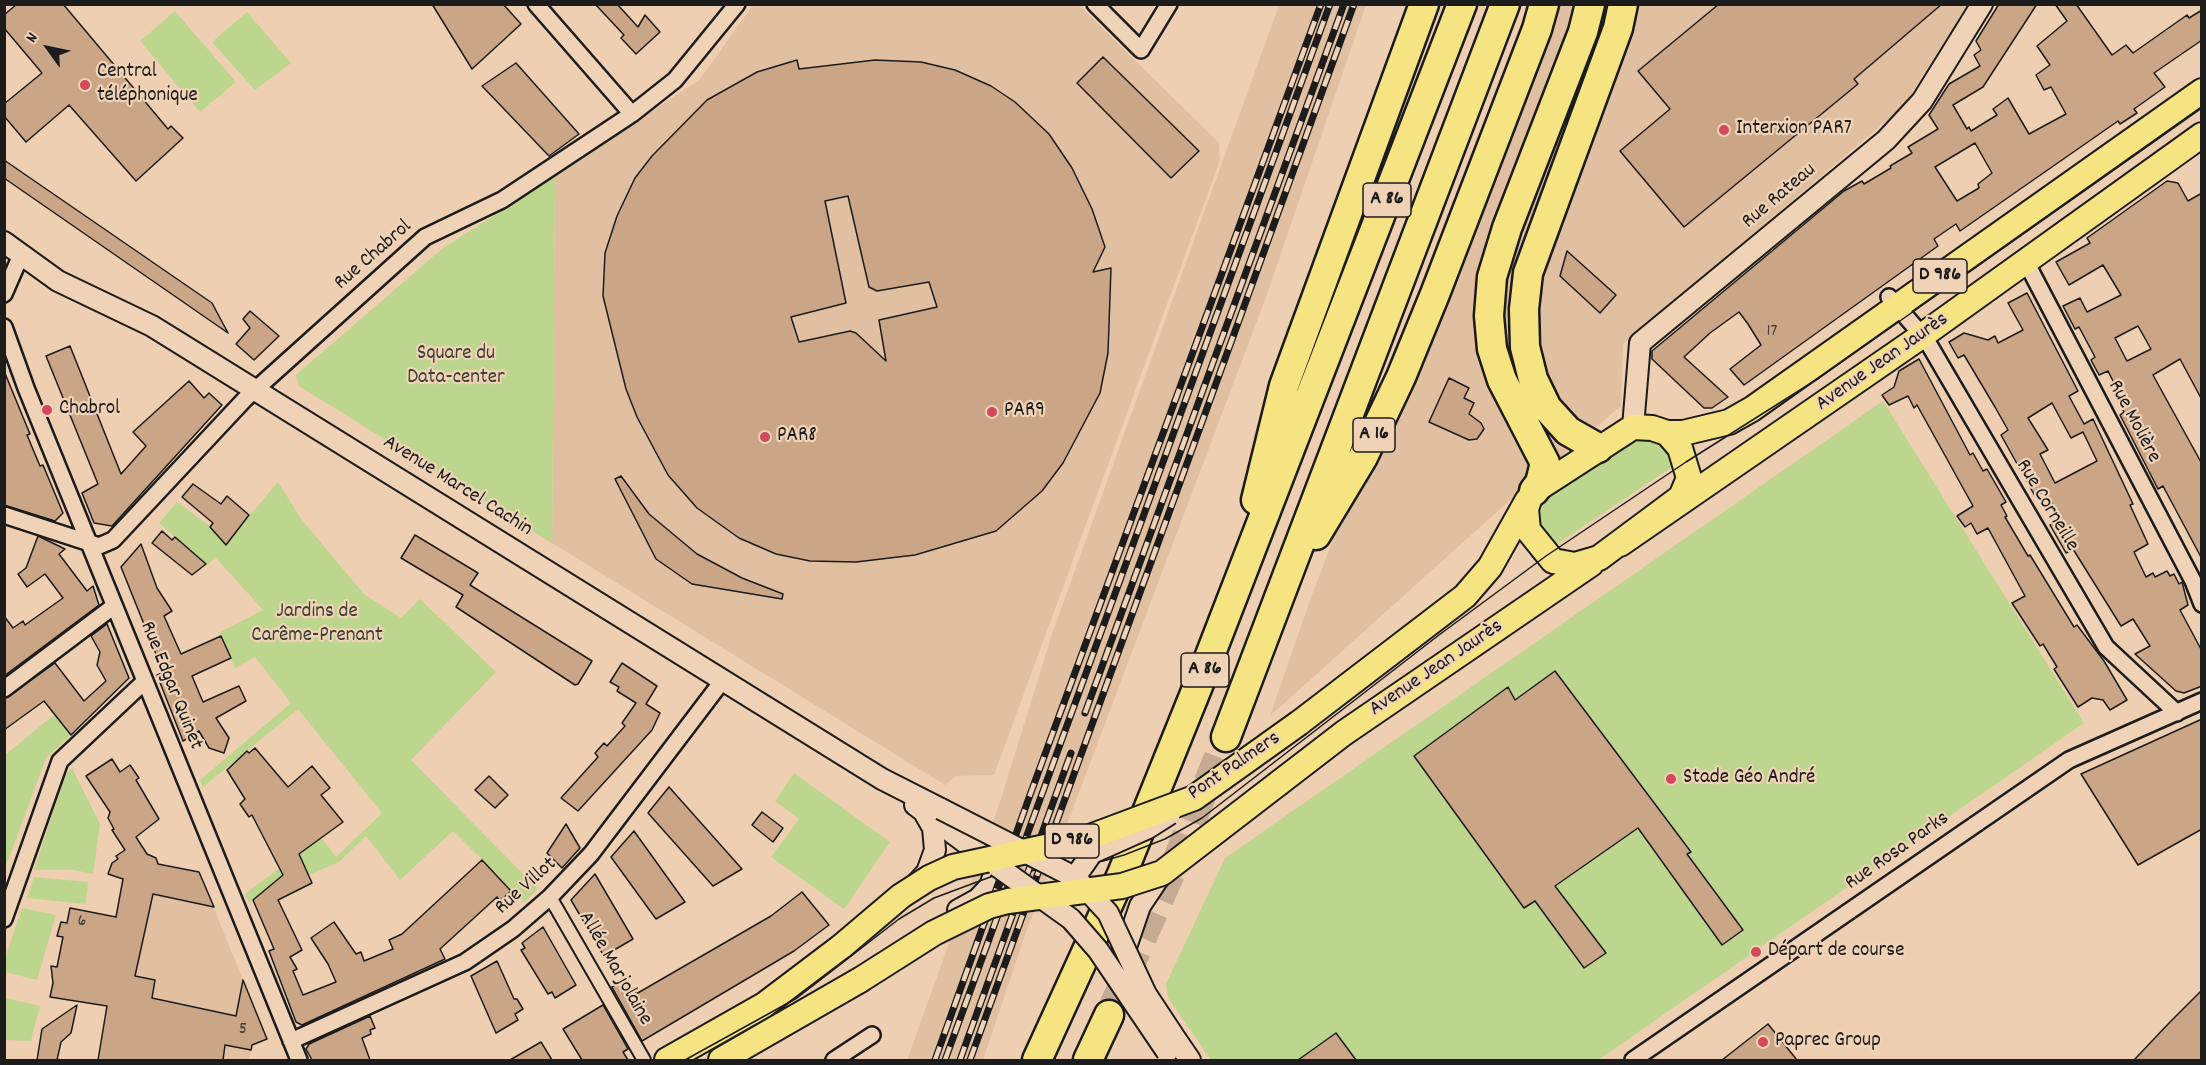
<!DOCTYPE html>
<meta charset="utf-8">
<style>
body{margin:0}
#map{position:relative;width:2206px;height:1065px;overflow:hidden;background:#efcfb1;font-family:Dekko,sans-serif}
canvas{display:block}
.frame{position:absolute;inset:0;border:6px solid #1c1c1c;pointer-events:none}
.north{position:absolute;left:18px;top:18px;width:60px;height:60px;-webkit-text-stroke:4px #f0d3b7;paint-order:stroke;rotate:303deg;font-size:16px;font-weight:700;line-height:24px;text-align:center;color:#1c1c1c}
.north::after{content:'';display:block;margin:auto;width:21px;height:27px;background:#1c1c1c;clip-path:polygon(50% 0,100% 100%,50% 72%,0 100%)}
</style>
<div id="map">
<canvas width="2206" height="1065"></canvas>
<div class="frame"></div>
<div class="north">N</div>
</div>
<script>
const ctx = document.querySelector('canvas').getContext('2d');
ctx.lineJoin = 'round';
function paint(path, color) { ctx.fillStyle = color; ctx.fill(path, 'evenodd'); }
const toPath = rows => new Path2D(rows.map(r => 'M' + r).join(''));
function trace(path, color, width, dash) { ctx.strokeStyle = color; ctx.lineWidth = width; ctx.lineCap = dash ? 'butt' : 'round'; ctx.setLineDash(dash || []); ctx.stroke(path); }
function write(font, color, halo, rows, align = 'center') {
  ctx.font = font + ' Dekko,sans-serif'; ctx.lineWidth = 4.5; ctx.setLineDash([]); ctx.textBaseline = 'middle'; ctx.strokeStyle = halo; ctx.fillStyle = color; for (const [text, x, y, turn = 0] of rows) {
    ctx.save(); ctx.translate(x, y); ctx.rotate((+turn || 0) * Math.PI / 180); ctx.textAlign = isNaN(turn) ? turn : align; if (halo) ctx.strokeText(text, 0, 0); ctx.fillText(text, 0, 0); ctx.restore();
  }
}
const built = toPath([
 [753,5,1079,5,1219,143,1220,160,994,775,956,776,945,785,552,543,555,177,700,79],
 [1279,5,1366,5,1266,297,1024,938,983,1060,907,1060,1000,802,1053,631],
 [1534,5,1967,5,1904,106,1623,344,1621,406,1509,501,1270,716,1309,603],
 [157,865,199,872,267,1039,252,1045,249,1060,171,1060,182,1007,112,981]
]);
const green = toPath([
 [175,11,236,82,200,112,140,41],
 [247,12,291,63,255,90,212,42],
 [555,177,552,543,299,386,296,375,443,248],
 [1883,401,2084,723,1598,1060,1211,1060,1168,998,1166,984,1225,858],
 [1634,440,1660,443,1668,448,1675,465,1551,548,1540,531,1540,512,1547,499,1554,492],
 [278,482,302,520,364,594,401,618,420,599,496,672,411,760,538,889,524,902,453,831,400,880,366,836,339,862,309,875,302,861,249,903,245,894,321,837,336,857,382,813,298,709,203,787,200,780,291,703,255,657,235,668,221,636,220,632,263,610,215,557,208,565,159,523,177,502,229,540],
 [55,714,71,735,46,758,5,869,5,755],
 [72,768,100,824,93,874,74,870,34,870,65,775],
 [794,773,890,842,844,909,771,857,799,819,775,801],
 [34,877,88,882,86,904,27,898],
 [22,908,56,915,37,980,5,972,5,958],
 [5,998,40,1006,31,1041,5,1040]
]);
const building = toPath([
 [17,4,63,4,168,129,171,126,183,138,136,181,69,105,26,142,4,116,4,104,42,73,4,28,4,15,17,4],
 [432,4,503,4,521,24,472,69,432,4],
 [595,4,617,4,638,27,645,15,660,32,636,54,621,38,624,35,595,4],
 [1719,4,1942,4,1854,79,1858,84,1684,227,1620,151,1670,109,1638,71,1719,4],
 [1999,4,2037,4,1983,87,1953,105,1967,129,1969,127,1971,131,1997,115,1993,109,2008,98,2029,134,2066,114,2051,87,2044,90,2036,75,2050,65,2037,46,2067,21,2055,4,2076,4,2112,55,2126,45,2133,53,2187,15,2189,18,2202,10,2202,40,2154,73,2165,87,2134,109,2137,113,2120,124,2118,121,1960,231,1956,224,1934,239,1938,246,1744,385,1730,369,1761,345,1748,324,1739,312,1710,333,1684,357,1728,397,1712,408,1704,408,1652,359,1652,351,1844,191,1862,181,1864,184,1891,168,1890,166,1912,153,1908,147,1938,129,1929,115,1949,84,1980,66,1974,55,1981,50,1976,41,1999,4],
 [1975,143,1992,173,1978,184,1979,188,1957,201,1935,167,1975,143],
 [1103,57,1199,151,1171,178,1077,83,1103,57],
 [797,60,799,69,875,60,921,62,955,70,991,86,1015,102,1049,134,1072,168,1092,209,1105,247,1093,272,1111,268,1108,353,1100,393,1063,463,1042,491,996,531,915,555,856,562,810,561,776,554,739,538,697,508,668,475,637,417,626,389,603,296,605,253,617,216,635,178,652,156,707,100,757,72,797,60],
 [848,196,869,287,877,291,929,282,937,307,879,320,886,361,856,333,850,331,799,342,791,317,846,303,825,201,848,196],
 [516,63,579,134,549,156,482,86,516,63],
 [4,160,212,303,228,333,4,178,4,160],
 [2167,181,2178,183,2188,201,2202,193,2202,400,2180,359,2153,375,2202,464,2202,559,2163,486,2158,489,2120,415,2124,412,2116,397,2120,395,2108,371,2099,375,2091,360,2095,357,2079,327,2075,329,2063,306,2080,298,2087,312,2121,295,2103,265,2069,285,2056,262,2090,243,2087,238,2167,181],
 [2138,326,2151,349,2127,361,2115,338,2138,326],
 [1567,251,1616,295,1600,313,1560,276,1567,251],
 [2027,293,2078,391,2069,396,2084,424,2093,419,2133,504,2130,505,2148,544,2134,552,2146,577,2153,573,2155,577,2167,571,2170,576,2174,574,2179,584,2182,582,2188,605,2180,610,2202,651,2202,686,2184,693,2176,691,2135,654,2150,646,2133,619,2121,626,2073,549,2066,553,2050,525,2061,518,2045,491,2035,496,2001,435,2008,430,1995,407,1964,355,1958,358,1949,342,1964,333,1988,340,1995,336,1998,343,2023,330,2008,303,2027,293],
 [2052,403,2071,438,2083,432,2097,461,2055,483,2040,454,2048,450,2028,418,2052,403],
 [250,311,279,336,254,360,236,344,250,328,243,319,250,311],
 [70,346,121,474,146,446,133,432,189,381,204,398,209,393,222,405,112,526,94,523,82,493,98,484,46,356,70,346],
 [1919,359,1970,455,1973,453,1983,471,1987,469,2006,502,2001,505,2007,516,2005,517,2028,556,2030,555,2074,627,2077,625,2104,661,2127,700,2110,710,2103,700,2092,698,2078,707,2054,669,2057,667,2043,644,2040,646,2012,603,2025,596,1988,528,1977,534,1971,523,1965,527,1957,516,1973,506,1917,405,1914,408,1908,396,1889,405,1882,395,1894,387,1899,371,1919,359],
 [4,371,30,434,27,435,40,466,43,465,63,513,55,521,4,505,4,371],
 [1449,378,1469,388,1464,398,1474,403,1469,414,1481,423,1484,429,1477,439,1469,440,1429,422,1449,378],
 [621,476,649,514,697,554,742,578,783,594,782,599,692,584,656,559,615,479,621,476],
 [193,484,221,504,227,496,249,515,226,545,210,527,213,523,182,497,193,484],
 [162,531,172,540,175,537,206,564,192,575,152,543,162,531],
 [415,535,478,573,470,585,592,661,578,684,575,685,456,607,463,595,401,558,415,535],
 [38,536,65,549,59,554,87,591,93,586,99,605,4,676,4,616,13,628,23,621,25,625,63,598,45,574,27,587,18,574,26,568,38,536],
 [141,544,157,588,172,611,164,616,181,654,221,636,231,658,192,676,203,702,239,686,246,701,216,718,229,738,224,753,209,748,199,731,183,741,157,675,162,673,160,664,121,567,141,544],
 [107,624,129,678,71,735,44,701,4,730,4,699,55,663,84,701,106,681,97,665,100,652,91,636,107,624],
 [622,663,657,686,646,704,660,713,652,730,578,811,561,798,598,757,595,753,604,743,607,746,625,726,622,723,636,703,617,691,619,687,610,682,622,663],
 [1555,671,1691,852,1687,854,1743,930,1722,945,1638,828,1555,886,1606,953,1584,968,1535,901,1524,908,1414,756,1508,687,1515,700,1555,671],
 [2202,719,2202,829,2138,865,2081,774,2202,719],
 [255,748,288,787,312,766,330,788,321,795,343,822,299,854,312,883,278,900,302,950,290,957,297,969,293,971,303,995,336,982,328,964,311,938,334,922,356,954,361,952,364,961,393,949,389,940,402,934,482,860,511,891,500,901,497,897,440,949,445,959,302,1025,296,1022,269,951,274,949,253,900,283,875,252,815,249,817,240,804,245,799,227,770,247,751,249,753,255,748],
 [112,759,120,772,130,765,139,778,136,780,159,819,136,837,147,854,156,858,158,864,199,872,214,907,153,894,135,976,155,980,152,998,236,1016,243,980,267,1039,252,1045,251,1050,225,1045,223,1060,98,1060,107,1006,50,997,53,983,51,966,57,967,63,937,57,936,61,922,67,923,70,908,116,917,123,879,108,874,112,863,118,859,116,856,125,850,112,830,114,829,108,818,110,812,86,776,112,759],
 [489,776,508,795,495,808,475,790,489,776],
 [669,787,742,869,713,886,648,813,669,787],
 [762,812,783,828,773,842,752,825,762,812],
 [566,824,580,848,562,868,547,853,566,824],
 [634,831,685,902,656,919,611,857,634,831],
 [595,874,633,939,604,956,571,900,595,874],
 [802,892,829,925,794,951,642,1041,612,987,627,979,636,994,771,916,802,892],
 [543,927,576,985,555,998,552,992,548,994,521,950,525,948,522,943,543,927],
 [497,961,514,999,517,999,523,1009,515,1014,518,1020,496,1033,471,976,497,961],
 [2202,990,2202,1060,2134,1060,2170,1022,2202,990],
 [77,1005,71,1033,61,1042,57,1060,37,1060,42,1029,77,1005],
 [603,1005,628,1049,623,1052,628,1060,582,1060,563,1029,603,1005],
 [370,1016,375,1028,370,1030,371,1034,362,1038,370,1060,312,1060,306,1049,309,1044,370,1016],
 [1768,1024,1797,1060,1722,1060,1768,1024],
 [1336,1033,1356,1060,1298,1060,1336,1033],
 [541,1042,552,1060,510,1060,541,1042]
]);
const motorwayTunnel = toPath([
 [1109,1015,1170,876,1226,737]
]);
const pedestrian = toPath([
 [550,897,644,1060]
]);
const minor = toPath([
 [536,4,632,114],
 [1095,4,1141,50,1169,4],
 [2025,260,2193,581,2202,604],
 [4,294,21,255],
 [1889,297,1927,341,2106,647,2177,713],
 [4,327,26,388,299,1060],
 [4,515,99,546,113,540,245,399,425,237,502,200,632,114,675,80,737,4],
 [4,689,114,606],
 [4,919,60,761,145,681],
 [291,1041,465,962,513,929,550,897,591,854,723,680],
 [834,1060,872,1035],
 [1633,1060,2069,760,2202,701]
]);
const tertiary = toPath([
 [4,242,58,281,152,326,882,779,941,809],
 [1633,427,1640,343,1886,140,1922,101,1982,4],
 [915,805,995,865],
 [916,884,927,872,935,850,933,828,925,814],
 [958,910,978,899,990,886,997,866,998,849],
 [1126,947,1140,906,1162,873],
 [1177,1041,1190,1060]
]);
const primary = toPath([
 [1633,427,1652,428,1667,433,1680,448,1689,478,1681,497,1599,558,1575,565,1553,561,1528,530,1526,509,1530,497,1534,491,1633,427],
 [1667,433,1683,433,1729,422,1752,409,2202,91],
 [1620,544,1923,335,2202,135],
 [1299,723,1465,596,1490,567,1527,501],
 [1279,783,1344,733,1591,564],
 [667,1060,764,1005,842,946],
 [721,1060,860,980]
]);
const motorway = toPath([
 [1598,448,1568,431,1547,408,1533,379,1525,347,1524,309,1528,273,1618,28,1623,4],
 [1534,491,1540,483,1545,463,1502,380,1492,349,1489,316,1492,277,1507,228,1583,32,1590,4],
 [1256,500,1284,386,1424,4],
 [1316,535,1363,457,1401,377,1435,294,1537,29,1544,4],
 [1226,737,1505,4],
 [1037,1060,1122,874,1204,671,1462,4],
 [1088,1060,1109,1015]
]);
const tram = toPath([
 [685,1060,797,998,899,919,934,898,993,876,1103,861,1124,855,1165,839,1202,818,1439,635,1546,556,1686,462,1819,378,2202,108]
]);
const rail = toPath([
 [1085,713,1344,4],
 [935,1060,1030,795,1321,4],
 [945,1060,1330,4],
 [960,1060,1071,753],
 [970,1060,1354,4]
]);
const tertiaryBridge = toPath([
 [941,809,1076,878,1108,913,1146,994,1177,1041],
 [997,866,1071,919,1098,950,1167,1052],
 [1074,890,1078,873,1092,853,1148,828,1170,814]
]);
const primaryBridge = toPath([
 [842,946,901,896,929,878,953,867,1087,838,1194,798,1299,723],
 [860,980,934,933,989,906,1008,901,1122,886,1162,873,1279,783]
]);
const markers = [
 [85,85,6,"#d1495b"],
 [1724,130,6,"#d1495b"],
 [47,410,6,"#d1495b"],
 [992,412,6,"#d1495b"],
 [765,437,6,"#d1495b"],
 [1671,779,6,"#d1495b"],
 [1756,952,6,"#d1495b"],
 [1763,1042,6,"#d1495b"]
];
const numberNames = [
 ["17",1772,333],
 ["6",82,923],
 ["5",243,1031]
];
const shields = [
 [1387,200,48],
 [1940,276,54],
 [1374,435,42],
 [1205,670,48],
 [1072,841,54]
];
const shieldNames = [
 ["A 86",1387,200],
 ["D 986",1940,276],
 ["A 16",1374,435],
 ["A 86",1205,670],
 ["D 986",1072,841]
];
const poiNames = [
 ["Central",97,73],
 ["téléphonique",97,97],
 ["Interxion PAR7",1736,130],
 ["Chabrol",59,410],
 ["PAR9",1004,412],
 ["PAR8",777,437],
 ["Stade Géo André",1683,779],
 ["Départ de course",1768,952],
 ["Paprec Group",1775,1042]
];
const streetNames = [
 ["Rue Rateau",1780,197,-40],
 ["Rue Chabrol",374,256,-41],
 ["Avenue Jean Jaurès",1883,363,-35],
 ["Rue Molière",2133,422,62],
 ["Avenue Marcel Cachin",457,487,32],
 ["Rue Corneille",2046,506,59],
 ["Avenue Jean Jaurès",1437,669,-34],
 ["Rue Edgar Quinet",170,686,68],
 ["Pont Palmers",1235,767,-34],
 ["Rue Rosa Parks",1898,852,-35],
 ["Rue Villot",527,887,-42],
 ["Allée Marjolaine",614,969,60]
];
const parkNames = [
 ["Square du",456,355],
 ["Data-center",456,379],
 ["Jardins de",317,613],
 ["Carême-Prenant",317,637]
];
paint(built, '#e0c0a1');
paint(green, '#bdd68d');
paint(building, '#caa687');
trace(building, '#1c1c1c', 1.5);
trace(motorwayTunnel, '#c5ab93', 28, [28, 14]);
trace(pedestrian, '#1c1c1c', 16);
trace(minor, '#1c1c1c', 20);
trace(tertiary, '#1c1c1c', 24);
trace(primary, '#1c1c1c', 28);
trace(motorway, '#1c1c1c', 33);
trace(pedestrian, '#f0d3b7', 12);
trace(minor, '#f0d3b7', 15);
trace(tertiary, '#f0d3b7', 20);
trace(primary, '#f6e381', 24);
trace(motorway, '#f6e381', 28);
trace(tram, '#1c1c1c', 1.5);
trace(rail, '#1c1c1c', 7);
trace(rail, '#f0d3b7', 4.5, [14]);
trace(tertiaryBridge, '#1c1c1c', 24, []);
trace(primaryBridge, '#1c1c1c', 28, []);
trace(tertiaryBridge, '#f0d3b7', 20);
trace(primaryBridge, '#f6e381', 24);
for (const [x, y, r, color] of markers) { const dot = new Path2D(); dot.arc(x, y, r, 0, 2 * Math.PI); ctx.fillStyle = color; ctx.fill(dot); trace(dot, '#f0d3b7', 2); }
write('18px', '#483e37', null, numberNames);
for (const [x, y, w] of shields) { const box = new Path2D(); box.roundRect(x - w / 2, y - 17, w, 34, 4.5); ctx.fillStyle = '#f0d3b7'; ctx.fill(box); trace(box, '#1c1c1c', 1.5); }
write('bold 20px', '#1c1c1c', null, shieldNames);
write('21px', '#1c1c1c', '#f0d3b7', poiNames, 'left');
write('21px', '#1c1c1c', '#f0d3b7', streetNames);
write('21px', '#3c4133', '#f0d3b7', parkNames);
</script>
